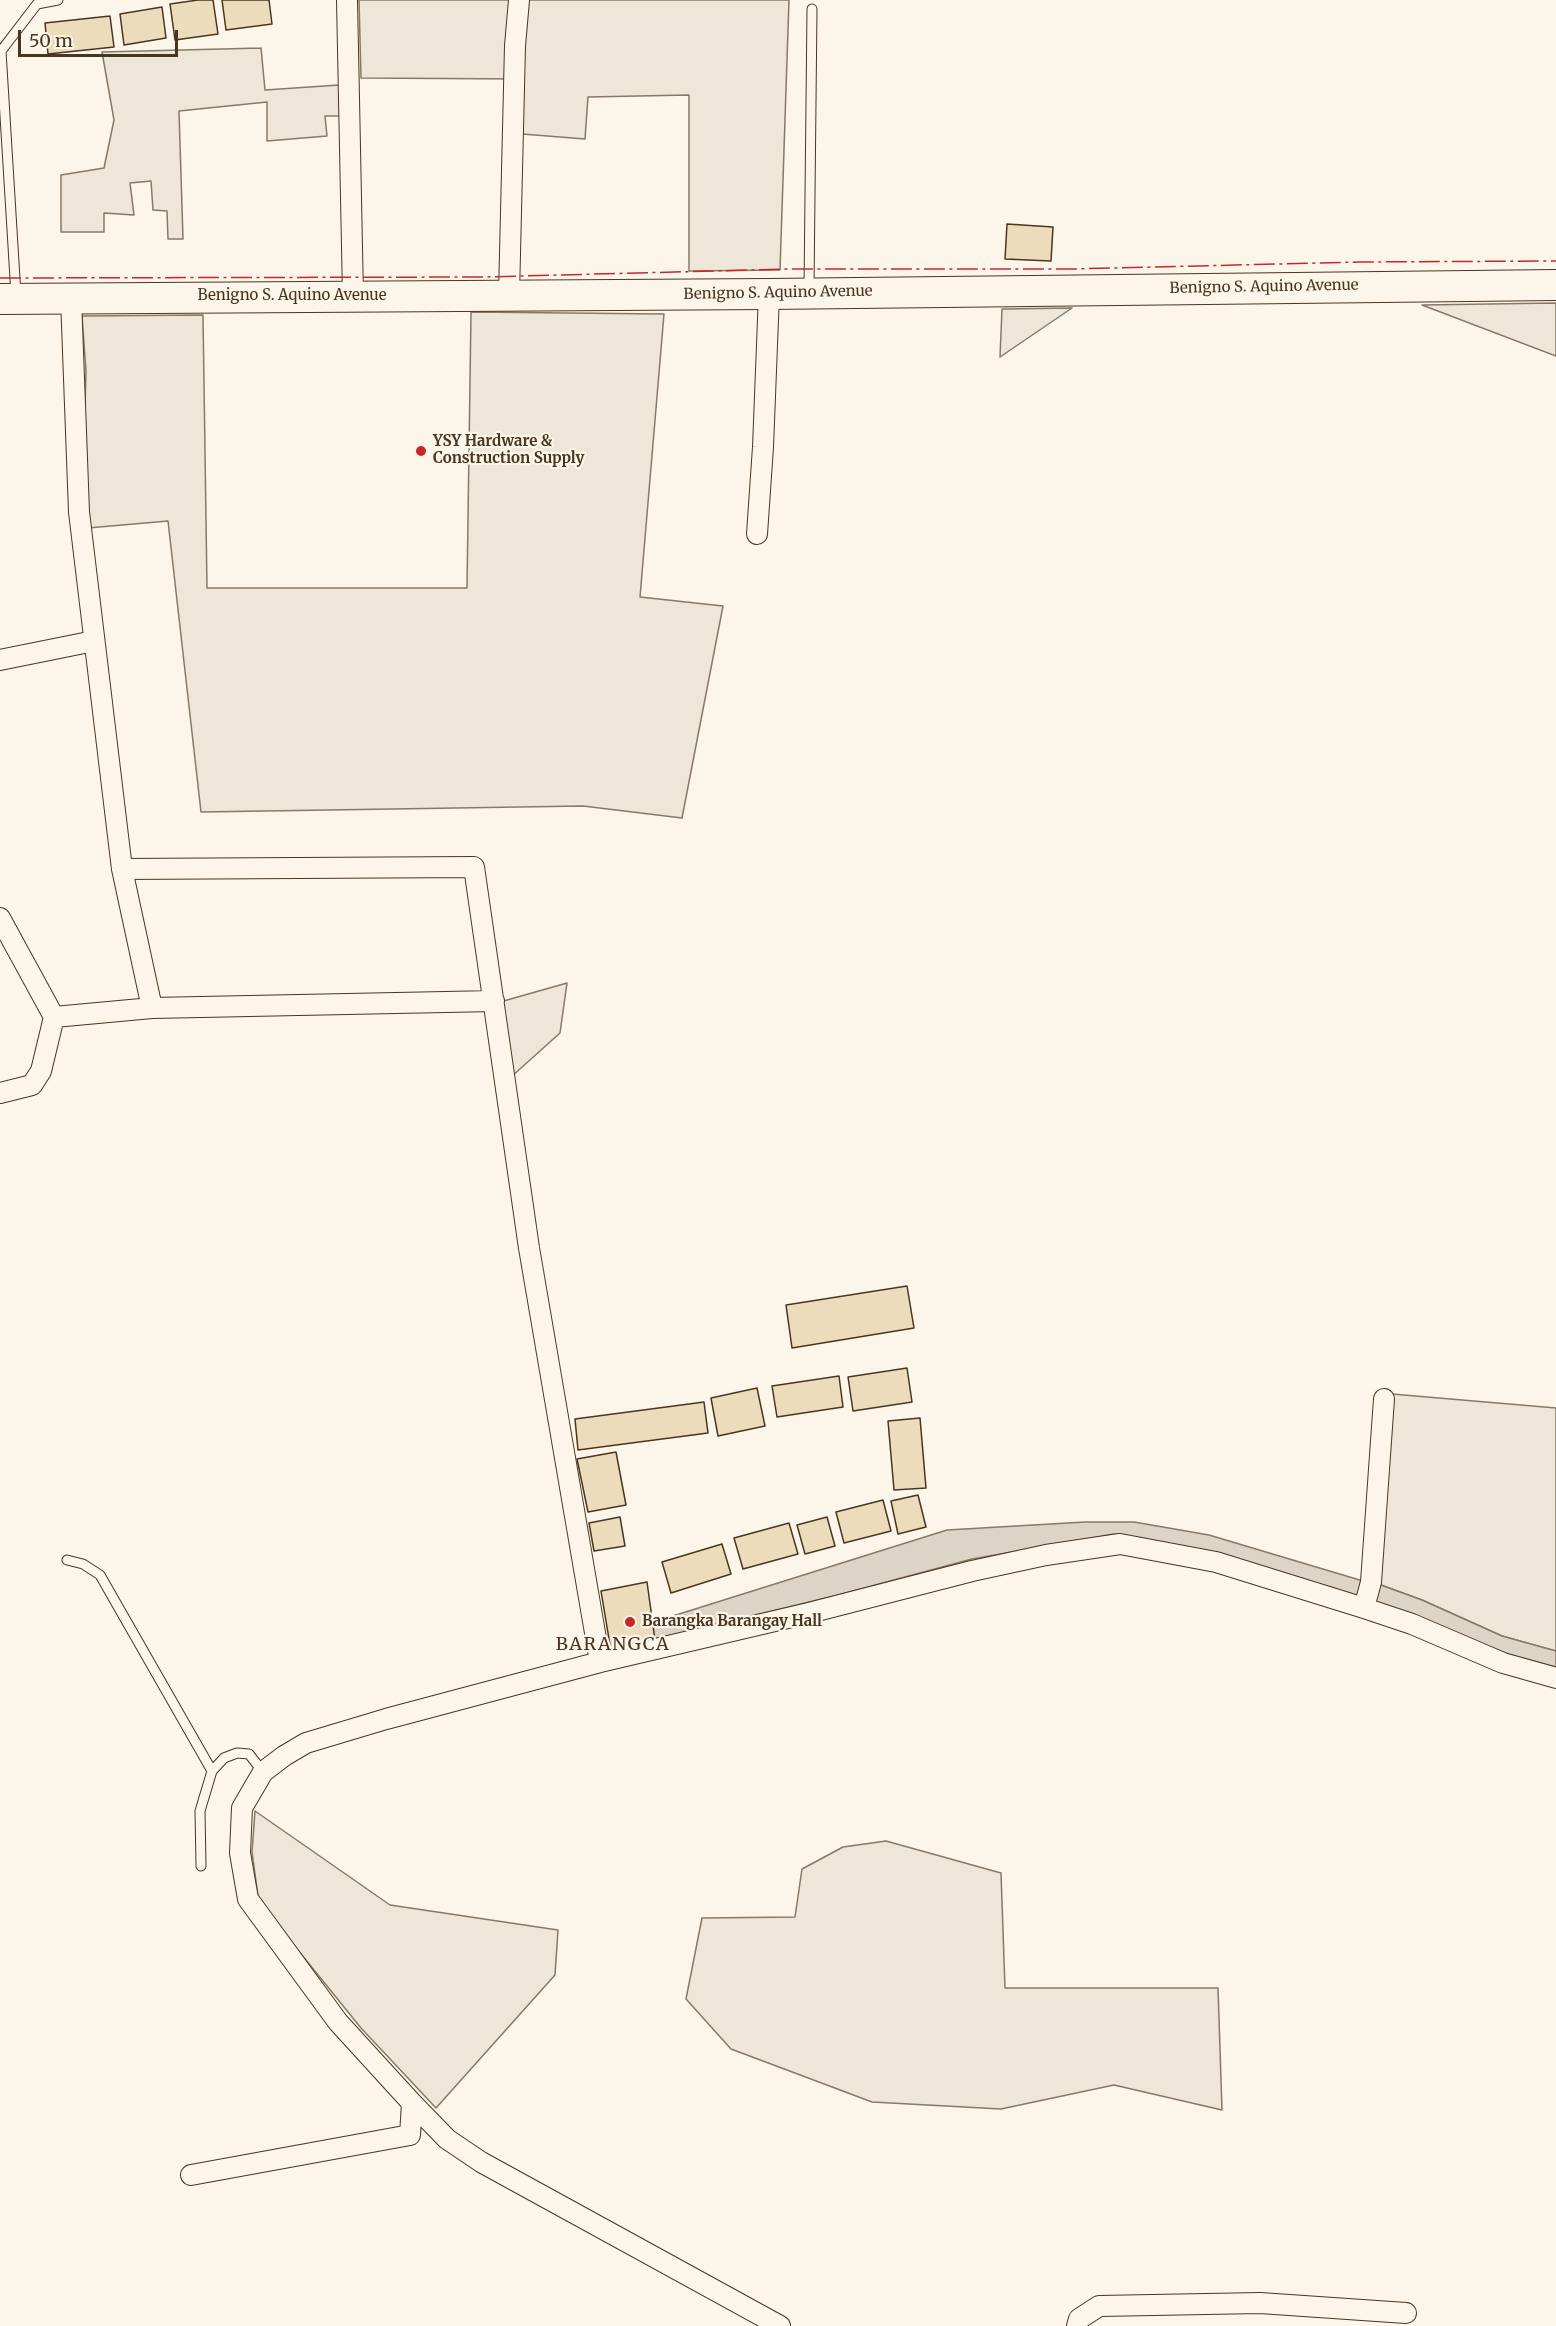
<!DOCTYPE html>
<style>
body{margin:0}
#map{position:relative;width:1556px;height:2326px;overflow:hidden;background:#fbf6e9;font-family:Merriweather,serif}
canvas{display:block}
.scale{position:absolute;left:18px;top:30px;width:160px;height:27px;box-sizing:border-box;border:3px solid #4a3520;border-top:0;padding-left:8px;font-size:18px;line-height:21px;white-space:nowrap;color:#4a3520;-webkit-text-stroke:4px #fbf6e9;paint-order:stroke}
</style>
<div id="map">
<canvas width="1556" height="2326"></canvas>
<div class="scale">50 m</div>
</div>
<script>
const ctx = document.querySelector('canvas').getContext('2d');
ctx.lineJoin = 'round';
function paint(path, color) { ctx.fillStyle = color; ctx.fill(path, 'evenodd'); }
const toPath = rows => new Path2D(rows.map(r => 'M' + r).join(''));
function trace(path, color, width, dash) { ctx.strokeStyle = color; ctx.lineWidth = width; ctx.lineCap = dash ? 'butt' : 'round'; ctx.setLineDash(dash || []); ctx.stroke(path); }
function write(font, color, halo, rows, align = 'center') {
  ctx.font = font + ' Merriweather,serif'; ctx.lineWidth = 4.5; ctx.setLineDash([]); ctx.textBaseline = 'middle'; ctx.strokeStyle = halo; ctx.fillStyle = color; for (const [text, x, y, turn = 0] of rows) {
    ctx.save(); ctx.translate(x, y); ctx.rotate((+turn || 0) * Math.PI / 180); ctx.textAlign = isNaN(turn) ? turn : align; if (halo) ctx.strokeText(text, 0, 0); ctx.fillText(text, 0, 0); ctx.restore();
  }
}
const green = toPath([
 [359,0,789,0,780,270,689,271,689,95,588,97,585,139,522,134,524,79,361,78,359,0],
 [261,48,265,90,339,85,340,116,325,116,327,136,267,141,267,102,179,111,183,239,168,239,167,211,153,210,151,181,130,183,134,215,104,213,104,232,61,232,61,175,104,168,114,120,102,52,261,48],
 [1556,303,1556,356,1422,305,1556,303],
 [1072,308,1000,357,1002,309,1072,308],
 [471,312,664,314,640,597,723,606,682,818,583,806,201,812,168,521,88,528,83,472,86,371,82,316,203,315,207,588,467,588,471,312],
 [567,983,560,1033,511,1077,500,1002,567,983],
 [1392,1394,1556,1408,1556,1651,1502,1636,1422,1600,1378,1584,1392,1394],
 [255,1811,390,1905,558,1930,555,1975,436,2108,361,2028,293,1944,258,1896,252,1852,255,1811],
 [886,1841,1001,1873,1005,1988,1218,1988,1222,2110,1114,2085,1001,2109,872,2102,731,2049,686,1999,702,1918,795,1917,802,1869,843,1847,886,1841]
]);
const water = toPath([
 [1085,1522,1134,1522,1209,1535,1363,1581,1378,1584,1422,1600,1502,1636,1556,1651,1556,1667,1508,1654,1413,1617,1191,1549,1114,1534,972,1559,838,1595,591,1655,585,1640,609,1636,947,1530,1085,1522]
]);
const building = toPath([
 [198,0,213,0,218,34,175,40,170,4,198,0],
 [222,0,269,0,272,24,226,30,222,0],
 [162,7,166,38,124,45,120,14,162,7],
 [110,16,114,47,48,54,45,23,110,16],
 [1007,224,1053,227,1051,261,1005,259,1007,224],
 [907,1286,914,1328,792,1348,786,1305,907,1286],
 [907,1368,912,1402,853,1411,848,1377,907,1368],
 [839,1376,843,1407,777,1417,772,1386,839,1376],
 [757,1388,765,1426,718,1436,711,1398,757,1388],
 [704,1402,708,1433,578,1450,575,1419,704,1402],
 [920,1418,926,1488,894,1490,888,1421,920,1418],
 [616,1452,626,1505,588,1512,577,1459,616,1452],
 [918,1495,926,1527,898,1534,891,1501,918,1495],
 [883,1500,891,1531,844,1543,836,1512,883,1500],
 [620,1517,625,1546,594,1551,589,1523,620,1517],
 [827,1517,835,1546,805,1554,797,1525,827,1517],
 [789,1523,798,1554,743,1569,734,1538,789,1523],
 [722,1544,731,1574,671,1593,662,1562,722,1544],
 [647,1582,655,1640,611,1651,601,1591,647,1582]
]);
const lane = toPath([
 [809,289,812,9],
 [16,295,1,51,37,4,58,0],
 [67,1560,83,1564,100,1575,212,1771],
 [201,1866,200,1811,212,1771,224,1758,237,1753,249,1754,263,1772]
]);
const street = toPath([
 [347,0,353,296],
 [509,295,515,46,519,0],
 [71,298,79,512,122,869,152,1008],
 [757,534,763,447,769,294],
 [0,660,94,641],
 [122,869,474,867,529,1248,600,1662],
 [0,918,54,1017,152,1008,494,1001],
 [0,1093,32,1085,41,1071,54,1017],
 [1364,1608,1371,1582,1384,1399],
 [191,2175,410,2135,412,2103],
 [780,2326,481,2162,447,2139,412,2103,338,2022,248,1899,240,1853,242,1808,263,1772,284,1756,306,1743,386,1719,600,1662,809,1613,972,1571,1046,1555,1120,1544,1216,1562,1364,1608,1412,1624,1503,1663,1556,1678],
 [1077,2326,1079,2319,1099,2306,1260,2303,1406,2313]
]);
const primary = toPath([
 [0,299,769,294,1556,285]
]);
const power = toPath([
 [0,278,484,277,789,269,1072,269,1360,262,1556,261]
]);
const markers = [
 [421,451,6,"#c62828"],
 [630,1622,6,"#c62828"]
];
const streetNames = [
 ["Benigno S. Aquino Avenue",1264,287,-1],
 ["Benigno S. Aquino Avenue",778,293,-1],
 ["Benigno S. Aquino Avenue",292,296]
];
const poiNames = [
 ["YSY Hardware &",433,442],
 ["Construction Supply",433,459],
 ["Barangka Barangay Hall",642,1622]
];
const quarterNames = [
 ["BARANGCA",613,1645]
];
paint(green, '#ede6d9');
trace(green, '#887966', 1.5);
paint(water, '#dcd4c6');
trace(water, '#887966', 1.5);
paint(building, '#ecdcbc');
trace(building, '#4a3520', 1.5);
trace(lane, '#4a3520', 11);
trace(street, '#4a3520', 22);
trace(primary, '#4a3520', 32);
trace(lane, '#fbf6e9', 9);
trace(street, '#fbf6e9', 20);
trace(primary, '#fbf6e9', 30);
trace(power, '#c62828', 1.5, [21, 4.5, 3, 4.5]);
for (const [x, y, r, color] of markers) { const dot = new Path2D(); dot.arc(x, y, r, 0, 2 * Math.PI); ctx.fillStyle = color; ctx.fill(dot); trace(dot, '#fbf6e9', 2); }
write('15px', '#4a3520', '#fbf6e9', streetNames);
write('bold 15px', '#4a3520', '#fbf6e9', poiNames, 'left');
ctx.letterSpacing = '1.5px';
write('18px', '#4a3520', '#fbf6e9', quarterNames);
ctx.letterSpacing = '0px';
</script>
